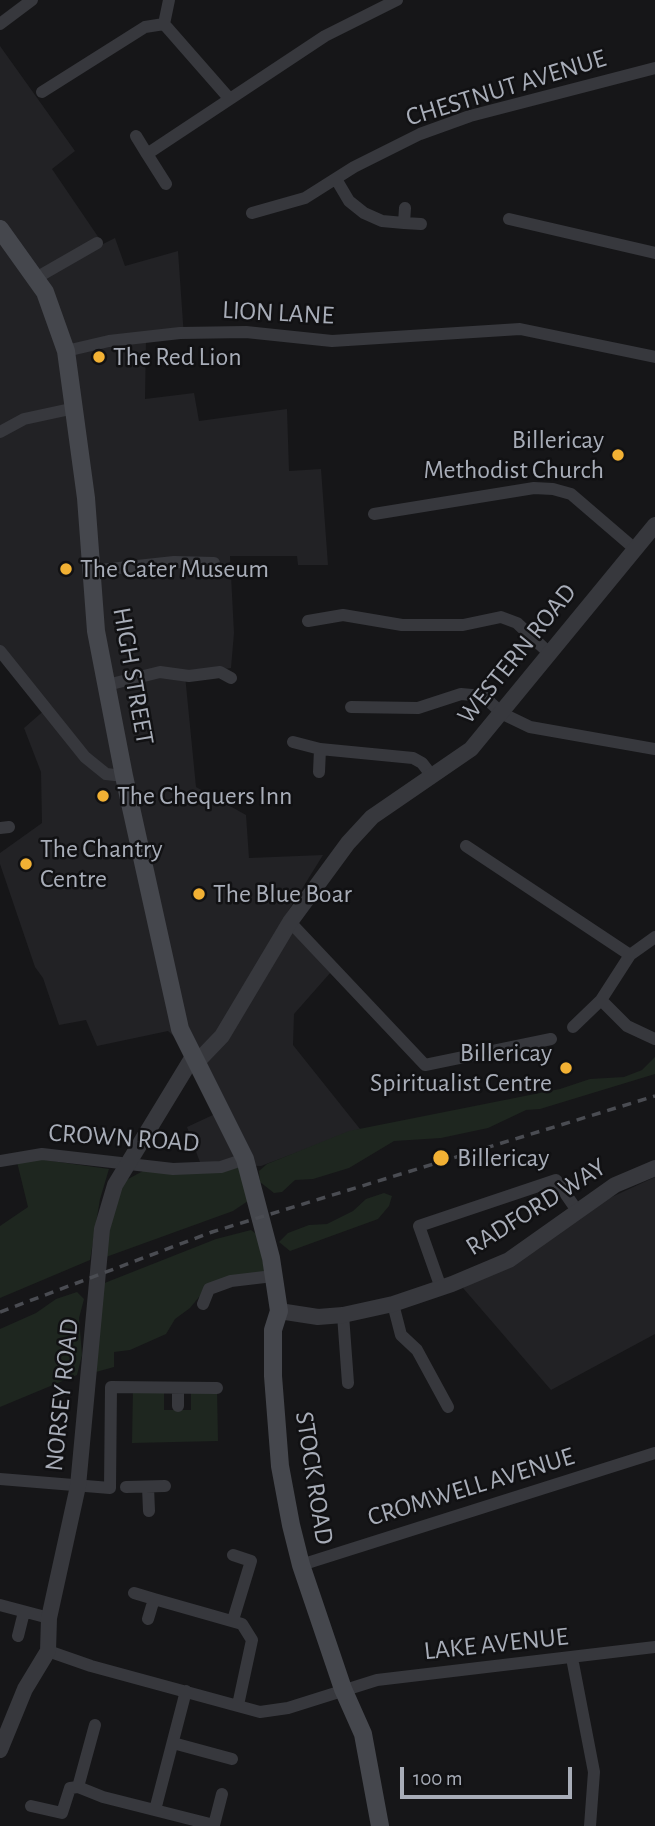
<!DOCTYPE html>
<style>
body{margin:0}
#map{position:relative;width:655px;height:1826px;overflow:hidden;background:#161618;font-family:"Alegreya Sans",sans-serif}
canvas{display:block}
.scale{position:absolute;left:400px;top:1767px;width:172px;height:32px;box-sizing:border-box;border:4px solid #a8adb8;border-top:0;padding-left:9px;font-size:21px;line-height:24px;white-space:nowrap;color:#a8adb8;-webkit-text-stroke:5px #111113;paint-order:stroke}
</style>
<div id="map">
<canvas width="655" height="1826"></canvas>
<div class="scale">100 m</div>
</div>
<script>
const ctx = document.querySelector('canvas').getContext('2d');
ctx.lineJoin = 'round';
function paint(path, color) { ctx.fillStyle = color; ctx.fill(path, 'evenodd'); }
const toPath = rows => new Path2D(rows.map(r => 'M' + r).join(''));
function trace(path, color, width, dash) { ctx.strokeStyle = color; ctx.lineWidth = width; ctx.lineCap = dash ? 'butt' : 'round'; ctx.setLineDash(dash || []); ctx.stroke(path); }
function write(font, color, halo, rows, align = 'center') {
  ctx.font = font + ' "Alegreya Sans",sans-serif'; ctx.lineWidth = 5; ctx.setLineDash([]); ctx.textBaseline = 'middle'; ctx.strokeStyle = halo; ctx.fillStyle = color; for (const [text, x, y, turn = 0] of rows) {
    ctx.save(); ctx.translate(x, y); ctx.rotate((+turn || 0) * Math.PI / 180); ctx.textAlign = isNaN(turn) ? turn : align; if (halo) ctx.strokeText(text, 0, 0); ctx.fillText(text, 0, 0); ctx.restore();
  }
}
const built = toPath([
 [0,46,75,151,52,169,103,244,115,238,125,266,178,251,184,337,146,340,145,399,194,393,199,421,287,409,289,471,321,469,328,565,298,565,297,556,230,556,234,633,231,668,185,675,196,787,246,815,249,858,323,855,282,921,331,972,294,1014,293,1045,360,1129,261,1166,201,1165,187,1127,228,1108,194,1055,168,1031,97,1046,86,1020,59,1025,43,978,35,967,0,864,0,853,42,823,41,772,24,728,47,708,0,651],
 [655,1177,655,1334,551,1390,463,1288,575,1214]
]);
const green = toPath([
 [655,1057,655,1074,540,1109,526,1110,488,1128,441,1138,394,1141,349,1168,313,1179,295,1180,282,1192,274,1193,260,1182,259,1171,267,1164,349,1131,560,1089,590,1079,624,1077,642,1070],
 [37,1159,109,1169,100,1199,90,1260,0,1298,0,1226,28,1207,17,1162],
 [244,1166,248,1201,233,1211,106,1257,104,1222,117,1185,143,1171],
 [384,1193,392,1196,389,1206,378,1219,290,1251,279,1242,288,1233,309,1225,327,1224,353,1211,366,1199],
 [251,1230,262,1238,266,1248,262,1259,266,1276,199,1297,190,1308,175,1319,166,1334,130,1350,114,1352,114,1367,96,1372,102,1284,216,1239],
 [77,1292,84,1299,79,1318,82,1355,77,1375,0,1407,0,1329,36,1313,56,1299],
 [133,1387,164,1387,164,1410,191,1410,191,1387,217,1388,218,1441,132,1443]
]);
const minor = toPath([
 [0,24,32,0],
 [164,24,228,97],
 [42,92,145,27,164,24,169,0],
 [136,136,147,154],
 [336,179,349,201,364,213,382,221,404,223,405,208],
 [166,184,147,154,325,36,397,0],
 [252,213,305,198,354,167,420,134,470,116,655,68],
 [509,219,655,253],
 [404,223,421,224],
 [36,278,97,243],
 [66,351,109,341,180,333,246,332,332,341,520,329,655,357],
 [0,432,24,419,75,408],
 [374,514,534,488,553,489,571,494,635,549],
 [91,571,174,562,214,563],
 [308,621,343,615,402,625,463,625,501,617,517,623,548,652],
 [0,651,85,757,106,774,124,776],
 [107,685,160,672,189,676,220,672,231,678],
 [351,707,418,708,461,694,483,696,503,714,530,727,655,749],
 [293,742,320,749,413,758,422,763,432,776],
 [319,772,320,749],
 [0,828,9,827],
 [466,846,630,955],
 [290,922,425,1065,551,1039],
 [601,1000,627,1026,655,1039],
 [573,1027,601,1000,630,955,655,937],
 [0,1161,42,1154,173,1169,221,1167,245,1159],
 [441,1288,419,1226,556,1180,578,1212],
 [203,1304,209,1289,231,1281,273,1276],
 [393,1304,401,1335,417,1350,448,1407],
 [343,1315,348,1383],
 [178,1388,178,1406],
 [0,1479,110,1488,111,1387,217,1388],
 [126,1487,165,1486],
 [148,1487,149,1511],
 [233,1555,251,1561,233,1620],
 [301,1565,655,1453],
 [134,1593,154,1599],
 [0,1605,49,1618],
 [148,1619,154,1599,242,1624,252,1640,238,1705],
 [18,1636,24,1612],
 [48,1651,91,1666,260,1712,288,1708,377,1680,655,1647],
 [572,1658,594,1772,590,1826],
 [173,1743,232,1759],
 [78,1787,95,1725],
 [31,1806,62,1813,70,1788,78,1787,103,1797,214,1825,222,1794],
 [155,1810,186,1691]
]);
const tertiary = toPath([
 [198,1061,222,1036,290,922,348,843,372,817,471,749,655,525],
 [279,1311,318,1317,343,1315,393,1304,452,1284,509,1260,615,1185,655,1168],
 [0,1750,25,1689,48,1651,49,1618,78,1486,102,1229,115,1185,194,1055]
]);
const secondary = toPath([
 [0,229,45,292,66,351,86,498,96,631,124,776,180,1029,245,1159,271,1258,279,1311,273,1330,273,1376,280,1466,291,1525,301,1565,343,1689,363,1734,380,1826]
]);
const rail = toPath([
 [0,1312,212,1232,655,1096]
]);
const markers = [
 [99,357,7,"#f2b134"],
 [618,455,7,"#f2b134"],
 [66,569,7,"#f2b134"],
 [103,796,7,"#f2b134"],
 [26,864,7,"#f2b134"],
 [199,894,7,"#f2b134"],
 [566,1068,7,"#f2b134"],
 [441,1158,9,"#f2b134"]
];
const streetNames = [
 ["CHESTNUT AVENUE",506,88,-17],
 ["LION LANE",278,313,3],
 ["WESTERN ROAD",517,654,-51],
 ["HIGH STREET",133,676,80],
 ["CROWN ROAD",124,1138,4],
 ["RADFORD WAY",536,1207,-32],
 ["NORSEY ROAD",62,1395,-84],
 ["STOCK ROAD",314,1478,81],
 ["CROMWELL AVENUE",471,1487,-17],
 ["LAKE AVENUE",496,1644,-6]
];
const poiNames = [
 ["The Red Lion",113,357],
 ["Billericay",604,440,"right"],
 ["Methodist Church",604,470,"right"],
 ["The Cater Museum",80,569],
 ["The Chequers Inn",117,796],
 ["The Chantry",40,849],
 ["Centre",40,879],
 ["The Blue Boar",213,894],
 ["Billericay",552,1053,"right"],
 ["Spiritualist Centre",552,1083,"right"],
 ["Billericay",457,1158]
];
paint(built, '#222225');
paint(green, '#1e261f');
trace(minor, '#37383d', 12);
trace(tertiary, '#37383d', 16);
trace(secondary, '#45474d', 18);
trace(rail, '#4a4c52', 3.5, [9, 7]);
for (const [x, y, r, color] of markers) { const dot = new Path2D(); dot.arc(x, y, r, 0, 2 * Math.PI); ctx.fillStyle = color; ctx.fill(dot); trace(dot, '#111113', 2.5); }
write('26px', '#a8adb8', '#111113', streetNames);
write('26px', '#a8adb8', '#111113', poiNames, 'left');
</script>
